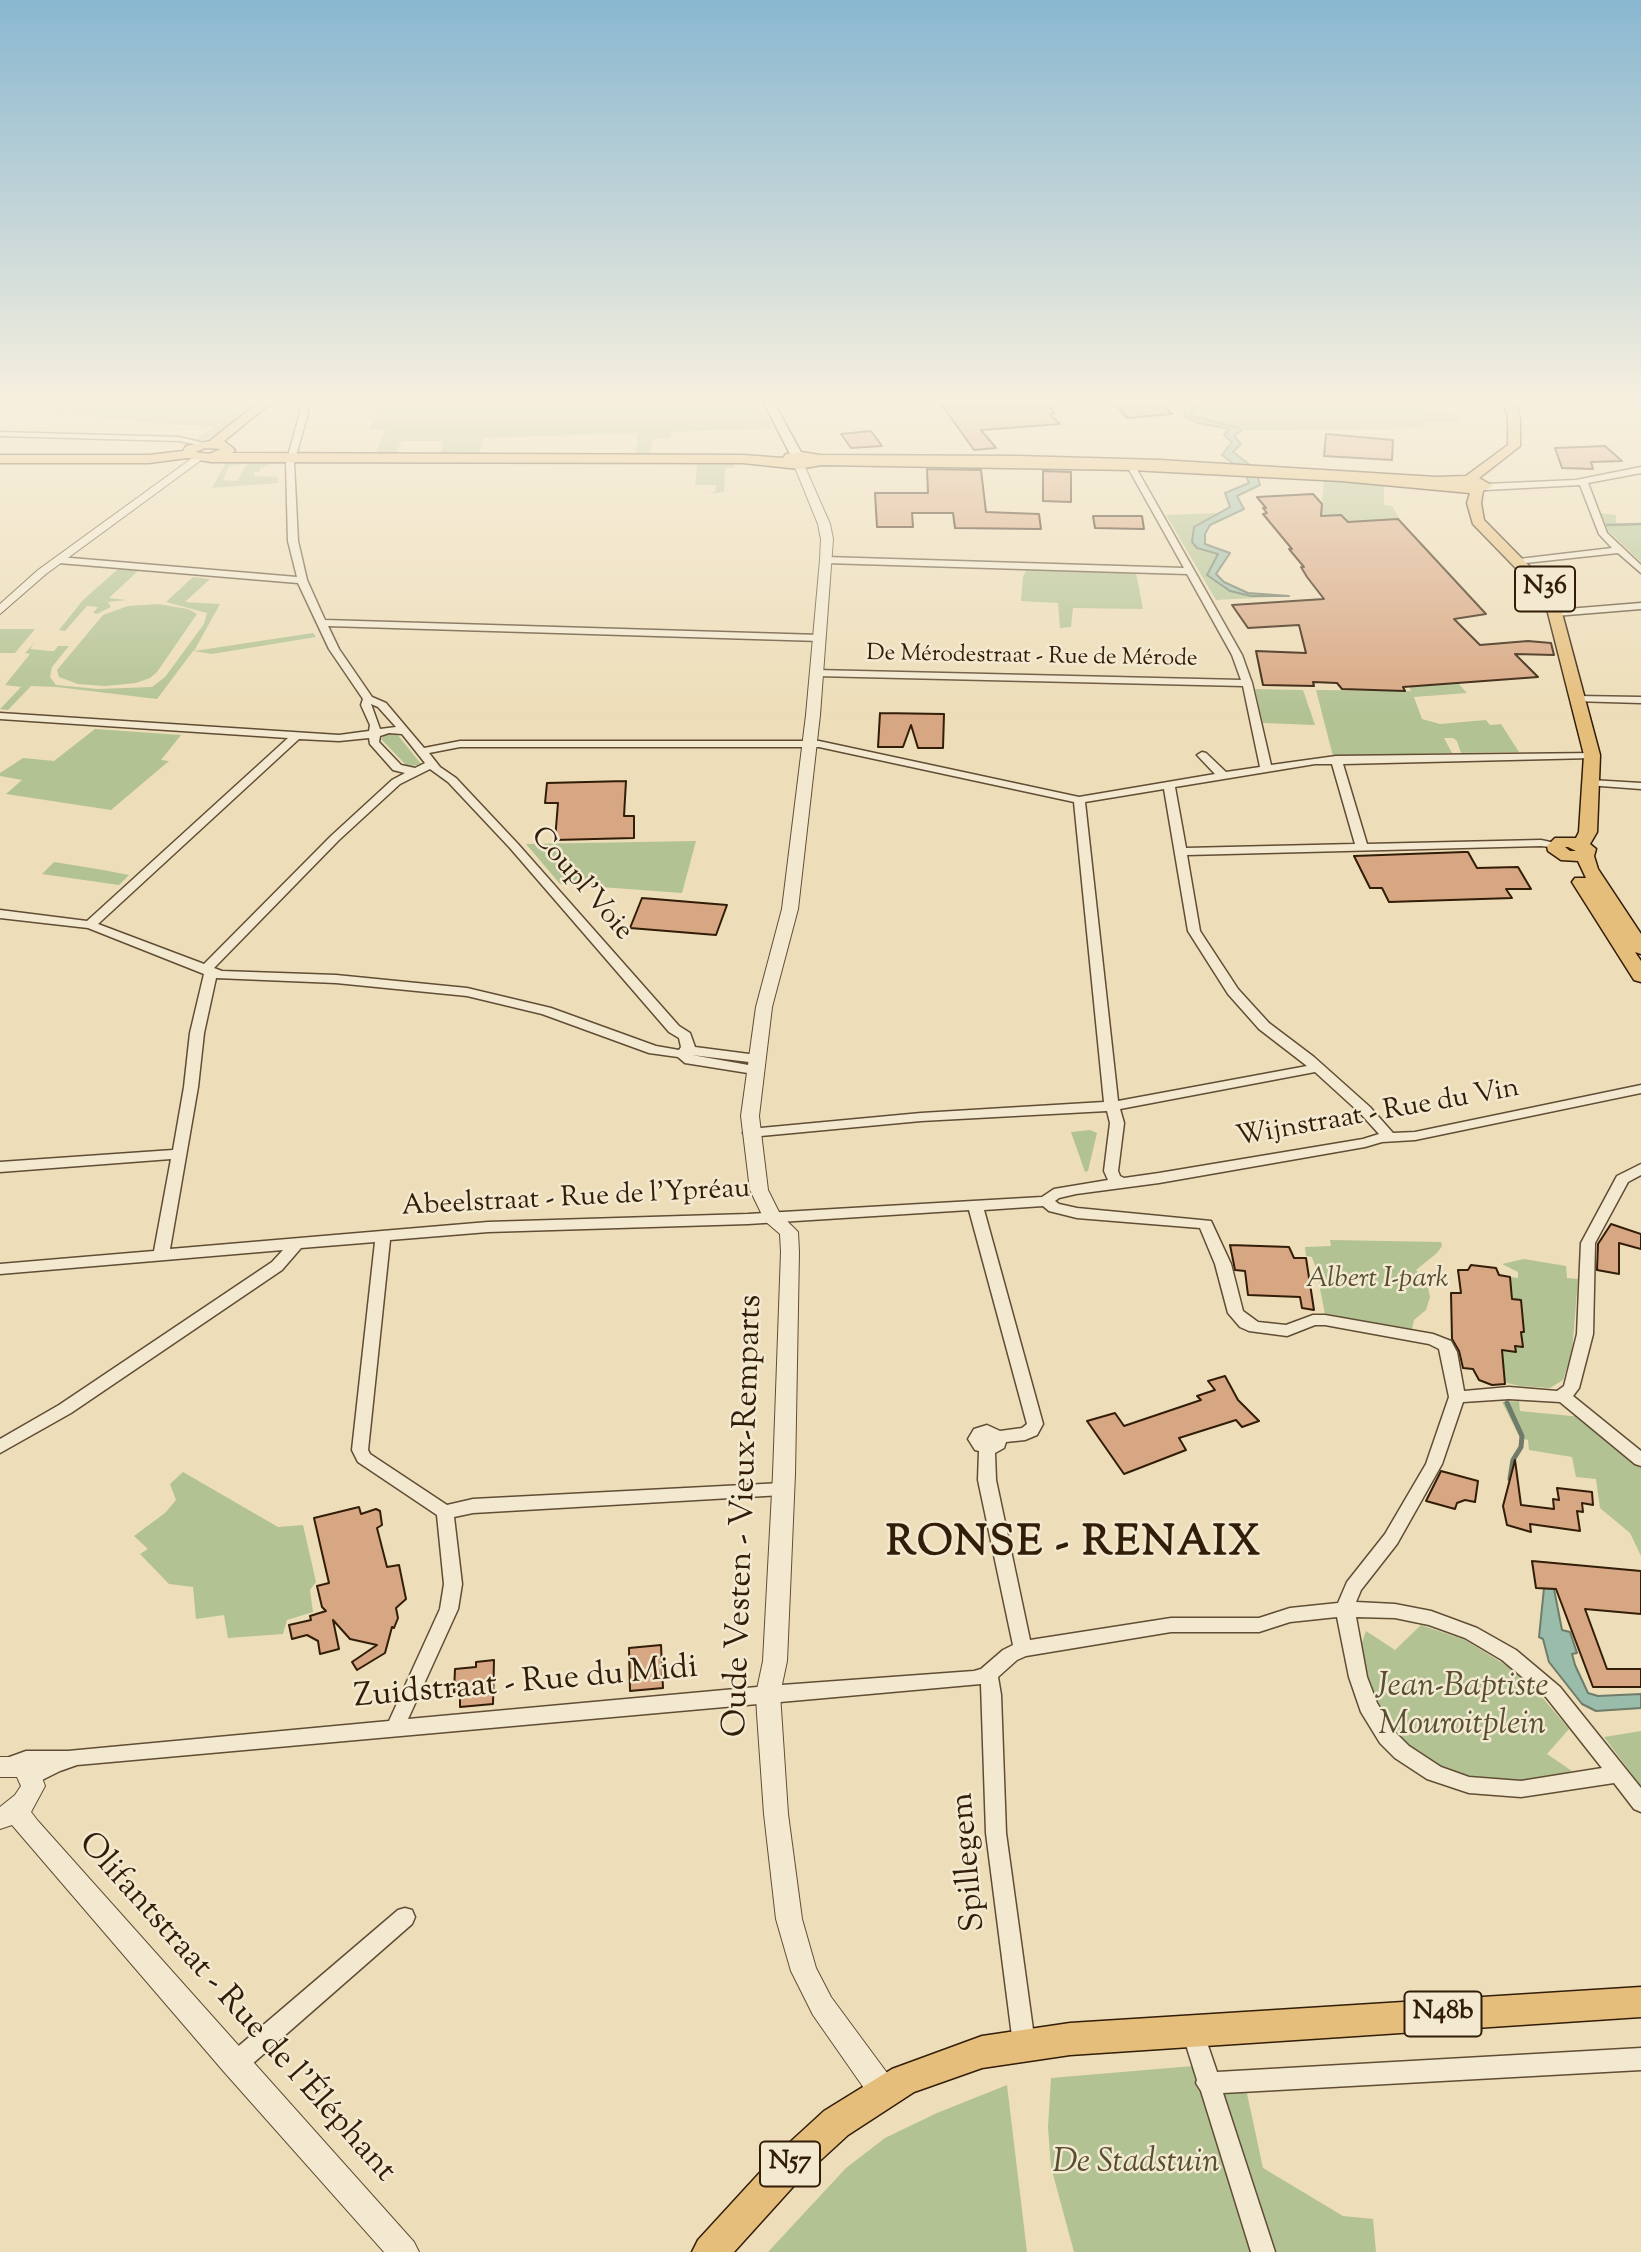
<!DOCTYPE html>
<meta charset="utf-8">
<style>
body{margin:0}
canvas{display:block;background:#edddb8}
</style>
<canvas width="1641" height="2252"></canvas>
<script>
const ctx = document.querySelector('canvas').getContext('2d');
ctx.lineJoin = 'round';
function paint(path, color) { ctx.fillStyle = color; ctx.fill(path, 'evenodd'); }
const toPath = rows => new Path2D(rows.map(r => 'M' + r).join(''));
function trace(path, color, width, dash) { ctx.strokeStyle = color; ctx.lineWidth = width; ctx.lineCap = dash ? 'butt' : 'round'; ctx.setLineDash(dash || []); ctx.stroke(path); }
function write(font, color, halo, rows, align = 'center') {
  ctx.font = font + ' "Sorts Mill Goudy",serif'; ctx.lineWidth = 5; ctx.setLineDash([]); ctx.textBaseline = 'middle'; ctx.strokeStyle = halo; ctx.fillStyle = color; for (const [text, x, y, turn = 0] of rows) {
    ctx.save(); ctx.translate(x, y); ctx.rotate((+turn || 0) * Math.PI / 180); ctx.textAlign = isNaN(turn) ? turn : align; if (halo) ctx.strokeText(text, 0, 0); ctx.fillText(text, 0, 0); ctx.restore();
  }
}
const green = toPath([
 [54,401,259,401,215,437,201,440,196,440,214,427,149,423,71,413,49,414],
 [372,401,758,401,772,428,672,432,670,439,653,439,649,457,636,456,637,433,484,438,478,457,440,456,444,441,402,441,394,456,375,455,385,429,369,429,377,413],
 [1198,401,1421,401,1426,412,1505,411,1451,412,1462,422,1423,423,1426,428,1241,431,1206,423,1191,416,1191,413,1200,405],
 [226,462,240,462,239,464,241,465,229,466,223,480,237,481,248,462,270,462,269,466,260,468,260,472,254,472,254,476,278,477,278,483,212,488],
 [697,464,734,464,734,468,725,468,724,492,708,494,715,492,716,485,695,485],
 [1324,479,1384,483,1384,505,1392,506,1400,519,1348,522,1341,515,1321,516],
 [1217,513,1192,530,1194,546,1219,554,1207,572,1230,591,1274,597,1216,600,1166,515],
 [1599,513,1616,515,1616,523,1622,525,1641,525,1641,562,1604,527],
 [118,569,139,570,109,598,127,600,108,602,111,607,97,614,93,613,98,607,87,606,65,631,59,630,83,600],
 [1034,570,1136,573,1143,609,1073,608,1071,627,1060,628,1058,603,1021,601,1023,577,1026,571],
 [193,577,210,579,185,602,220,604,194,651,313,633,316,637,212,654,193,651,157,699,57,687,31,686,8,710,0,709,21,687,5,685,30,654,25,653,35,642,30,649,50,651,54,651,58,646,69,646,52,667,50,677,56,685,98,689,152,687,165,677,204,624,207,613,166,602],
 [158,604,188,609,197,614,157,672,150,678,136,683,105,686,78,684,59,677,57,670,103,615,128,606],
 [0,629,35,629,15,653,0,653],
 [1458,683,1467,693,1414,697,1422,719,1440,724,1486,720,1490,725,1501,724,1519,752,1461,753,1457,741,1453,738,1444,738,1452,753,1333,756,1316,690,1411,691,1409,686],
 [1255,689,1303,690,1315,725,1263,723],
 [95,729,181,735,161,760,169,761,111,810,6,794,22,780,0,776,0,773,23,758,54,761],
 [386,734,397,734,421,764,408,767,381,739],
 [696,841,682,893,560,884,526,844],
 [54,862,103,870,129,875,119,885,42,874],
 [1090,1130,1097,1133,1088,1171,1085,1172,1071,1132],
 [1330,1240,1441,1242,1442,1246,1437,1253,1416,1270,1427,1283,1430,1297,1426,1310,1414,1320,1412,1329,1325,1314,1316,1269,1312,1257,1306,1256,1305,1247,1331,1246],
 [1524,1259,1566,1266,1567,1278,1578,1279,1572,1352,1563,1380,1550,1388,1520,1386,1507,1383,1504,1378,1502,1350,1515,1352,1515,1346,1522,1347,1521,1332,1524,1331,1521,1301,1512,1299,1510,1277,1518,1278,1518,1272,1502,1264],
 [1519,1401,1520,1411,1582,1417,1641,1466,1641,1556,1630,1533,1600,1508,1596,1479,1576,1477,1572,1457,1529,1450,1528,1440,1520,1438,1502,1402],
 [183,1472,278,1527,303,1525,316,1582,310,1590,313,1612,287,1620,283,1634,228,1638,224,1615,196,1619,193,1587,169,1584,140,1554,148,1549,134,1536,165,1513,176,1500,170,1484],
 [1421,1625,1465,1640,1525,1677,1569,1729,1547,1754,1572,1771,1555,1777,1516,1782,1475,1778,1455,1773,1416,1753,1388,1725,1378,1709,1366,1676,1361,1645,1366,1631,1395,1650],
 [1641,1731,1641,1786,1604,1737],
 [1193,2066,1252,2252,1074,2252,1051,2167,1048,2127,1051,2078],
 [1007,2085,1027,2252,768,2252,846,2168,885,2138,937,2113],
 [1246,2089,1263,2168,1343,2216,1373,2219,1376,2252,1272,2252,1221,2091]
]);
const water = toPath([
 [1188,401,1197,401,1200,404,1191,413,1192,416,1239,428,1241,431,1234,436,1241,444,1233,452,1250,465,1235,465,1222,455,1232,442,1224,435,1229,429,1198,423,1185,416,1185,409,1191,404,1188,401],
 [1245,474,1257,475,1260,485,1237,496,1244,509,1210,525,1205,534,1205,544,1230,553,1216,574,1224,582,1248,593,1289,596,1251,596,1230,591,1207,575,1218,554,1197,548,1192,542,1194,527,1230,507,1225,493,1249,483,1245,474],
 [1544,1588,1554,1589,1562,1630,1570,1632,1577,1653,1572,1654,1575,1665,1588,1693,1598,1696,1641,1694,1641,1708,1596,1711,1582,1704,1549,1662,1543,1639,1539,1637,1544,1588]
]);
const streamFar1 = toPath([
 [1607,525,1641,524]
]);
const stream = toPath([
 [1507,1403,1522,1436,1521,1447,1513,1460,1510,1479]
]);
const building = toPath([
 [939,401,1043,401,1055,413,1050,414,1060,424,981,430,996,448,974,450,939,401],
 [1112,401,1159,401,1172,414,1127,418,1112,401],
 [871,431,882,446,851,448,841,434,871,431],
 [1326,434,1393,440,1392,460,1324,456,1326,434],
 [1605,446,1622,461,1591,462,1593,469,1562,468,1555,448,1605,446],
 [927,469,981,470,986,512,1039,514,1041,529,955,528,953,513,912,513,913,527,877,527,875,493,928,493,927,469],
 [1043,471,1071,472,1071,502,1043,501,1043,471],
 [1313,494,1322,504,1321,516,1341,515,1348,522,1398,519,1486,614,1454,619,1480,645,1528,641,1551,643,1554,655,1515,654,1538,677,1403,687,1405,691,1342,689,1337,683,1313,682,1314,686,1263,685,1256,651,1306,653,1299,625,1248,628,1232,605,1324,599,1307,577,1301,567,1304,567,1289,549,1292,549,1263,514,1267,513,1263,508,1266,508,1257,497,1313,494],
 [1093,516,1142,516,1144,529,1095,528,1093,516],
 [880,713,944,714,943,748,918,748,911,725,903,747,878,747,880,713],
 [626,781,624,816,634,816,634,838,555,840,558,803,545,803,547,783,626,781],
 [1464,852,1468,852,1477,868,1518,867,1531,889,1506,889,1512,898,1389,902,1382,888,1370,888,1354,856,1464,852],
 [642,898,727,905,716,935,630,928,642,898],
 [1611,1224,1641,1234,1641,1249,1619,1243,1619,1274,1597,1270,1598,1244,1611,1224],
 [1230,1245,1289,1247,1294,1258,1306,1258,1314,1310,1302,1308,1300,1297,1248,1295,1245,1271,1235,1270,1230,1245],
 [1471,1265,1496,1268,1499,1275,1510,1277,1512,1299,1521,1300,1524,1332,1521,1332,1523,1347,1515,1346,1516,1352,1502,1350,1505,1384,1492,1385,1479,1380,1473,1369,1463,1368,1459,1351,1452,1339,1451,1293,1461,1293,1458,1270,1468,1270,1471,1265],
 [1225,1376,1238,1400,1259,1421,1242,1427,1236,1420,1179,1438,1186,1450,1124,1474,1087,1421,1115,1413,1124,1426,1201,1400,1197,1396,1215,1390,1208,1381,1225,1376],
 [1515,1460,1521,1505,1554,1509,1553,1499,1559,1500,1557,1488,1592,1492,1593,1505,1582,1503,1583,1512,1577,1511,1580,1531,1530,1524,1531,1532,1507,1525,1503,1506,1515,1460],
 [1441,1471,1478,1481,1475,1502,1465,1500,1457,1503,1455,1509,1426,1501,1441,1471],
 [359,1507,361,1514,376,1509,380,1511,382,1525,377,1528,387,1567,399,1565,406,1599,396,1608,398,1618,394,1628,392,1627,385,1653,357,1670,352,1662,377,1645,350,1639,333,1620,339,1649,320,1654,318,1641,307,1635,292,1639,289,1625,311,1620,310,1616,326,1611,322,1607,317,1586,329,1583,314,1518,359,1507],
 [1532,1561,1641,1571,1641,1614,1585,1609,1607,1669,1641,1669,1641,1687,1593,1687,1556,1589,1536,1588,1532,1561],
 [661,1645,663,1688,630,1691,629,1648,661,1645],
 [494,1660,493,1704,460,1707,460,1692,454,1692,455,1669,476,1667,476,1662,494,1660]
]);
const minor = toPath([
 [299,401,307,401,308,413,294,463,298,541,307,580,325,620,820,635,825,638,820,641,328,626,339,649,372,697,386,703,424,748,460,741,819,741,1079,797,1215,774,1197,755,1202,752,1206,753,1226,772,1260,767,1243,686,816,676,811,673,816,670,1241,680,1232,655,1187,574,826,563,821,560,826,557,1184,568,1127,466,1131,463,1135,466,1242,655,1252,683,1271,765,1336,756,1596,753,1596,757,1592,758,1343,764,1367,844,1541,840,1560,844,1560,848,1541,846,1187,855,1200,931,1238,989,1269,1023,1314,1057,1370,1107,1393,1133,1415,1132,1641,1085,1641,1093,1415,1140,1382,1142,1365,1147,1159,1183,1076,1194,1059,1198,1055,1201,1059,1204,1077,1208,1211,1221,1231,1264,1243,1311,1258,1322,1286,1325,1313,1315,1325,1315,1433,1334,1451,1341,1457,1352,1464,1391,1509,1387,1557,1391,1564,1386,1577,1334,1581,1243,1617,1176,1641,1164,1641,1175,1628,1182,1595,1243,1593,1334,1579,1388,1573,1396,1641,1451,1641,1466,1635,1464,1560,1402,1509,1399,1463,1402,1442,1464,1397,1544,1361,1590,1356,1602,1395,1604,1431,1611,1477,1628,1516,1650,1560,1687,1641,1788,1641,1812,1634,1809,1614,1783,1521,1797,1469,1793,1427,1779,1395,1758,1380,1743,1361,1712,1349,1677,1337,1617,1290,1622,1259,1632,1171,1632,1026,1656,1017,1660,998,1677,1001,1695,1006,1833,1035,2044,1032,2051,1024,2054,1016,2051,1013,2044,986,1833,981,1684,77,1765,60,1771,32,1785,25,1783,22,1777,25,1771,32,1767,11,1773,4,1771,1,1765,4,1759,26,1751,68,1751,389,1721,440,1609,444,1584,437,1515,358,1462,352,1450,375,1242,301,1248,282,1270,71,1413,0,1453,0,1439,59,1405,272,1262,283,1250,0,1274,0,1264,154,1251,171,1159,0,1172,0,1162,173,1150,184,1087,190,1033,204,974,88,928,0,918,0,910,87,921,288,738,0,719,0,713,339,735,369,731,370,725,361,705,363,699,329,649,298,583,59,563,54,560,59,557,297,577,288,541,286,463,300,413,299,401],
 [371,704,378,707,396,727,380,729,371,704],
 [389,733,402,734,425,763,415,768,401,765,379,742,380,736,389,733],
 [369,738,370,744,393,770,405,773,392,780,331,836,204,964,98,924,299,739,339,741,369,738],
 [460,747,819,747,1074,802,1104,1102,921,1113,750,1129,743,1133,750,1137,921,1121,1107,1111,1110,1123,1104,1171,1108,1180,1054,1189,1042,1197,748,1214,488,1222,170,1249,198,1087,204,1033,216,978,336,983,467,996,542,1014,649,1053,678,1057,685,1063,754,1074,761,1070,754,1066,692,1055,757,1063,764,1059,757,1055,695,1047,690,1033,679,1026,518,844,456,778,440,767,429,753,460,747],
 [1315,764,1332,764,1355,844,1186,848,1175,787,1315,764],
 [430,769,448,782,510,848,669,1032,679,1038,681,1047,679,1050,656,1046,551,1008,467,988,336,975,222,971,214,968,339,840,400,784,430,769],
 [1164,789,1188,931,1228,994,1259,1029,1307,1066,1118,1101,1085,802,1164,789],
 [1315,1072,1360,1113,1379,1134,1363,1139,1159,1173,1124,1178,1120,1176,1118,1171,1124,1123,1120,1109,1315,1072],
 [1043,1206,1049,1211,1077,1218,1200,1228,1215,1264,1228,1313,1240,1327,1249,1331,1287,1336,1315,1325,1325,1325,1429,1344,1439,1349,1449,1397,1426,1464,1385,1534,1347,1582,1338,1603,1290,1608,1259,1618,1171,1618,1030,1640,996,1480,995,1453,1004,1448,1006,1442,1025,1440,1037,1435,1043,1424,984,1210,1043,1206],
 [969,1210,1027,1424,1022,1428,1000,1431,987,1425,974,1429,968,1439,975,1450,979,1451,978,1480,1013,1645,1003,1650,981,1669,974,1671,768,1686,408,1719,458,1609,462,1584,454,1517,473,1513,782,1495,788,1494,791,1489,788,1484,782,1483,473,1499,447,1505,370,1454,368,1450,390,1240,488,1232,748,1224,969,1210],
 [1356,1617,1395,1618,1429,1625,1465,1638,1502,1660,1546,1697,1602,1768,1521,1781,1469,1777,1441,1767,1409,1746,1394,1731,1377,1703,1367,1677,1356,1617],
 [0,432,179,437,208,444,204,446,179,441,0,436,0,432],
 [1641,467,1641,473,1588,483,1607,533,1641,565,1641,573,1618,553,1516,564,1516,560,1519,559,1612,548,1599,534,1580,485,1486,490,1482,487,1486,484,1576,480,1641,467],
 [1641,603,1641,609,1555,616,1550,613,1555,610,1641,603],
 [1577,696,1641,697,1641,703,1573,701,1572,699,1577,696],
 [1591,780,1641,783,1641,789,1587,785,1585,783,1591,780],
 [405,1908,412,1910,415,1917,412,1924,243,2072,235,2075,227,2072,224,2064,227,2056,398,1910,405,1908],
 [1193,2022,1201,2025,1217,2072,1641,2048,1641,2070,1223,2093,1275,2252,1251,2252,1201,2091,1196,2083,1197,2080,1182,2032,1185,2025,1193,2022]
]);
const tertiary = toPath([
 [195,456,204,458,46,574,0,614,0,604,38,570,195,456],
 [799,462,804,465,830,524,833,539,820,715,798,909,772,1007,759,1116,768,1190,780,1214,798,1232,799,1252,795,1474,787,1661,780,1694,788,1814,802,1919,816,1968,831,1997,893,2081,897,2091,893,2101,883,2105,873,2101,813,2015,791,1971,776,1919,764,1814,757,1714,756,1694,763,1661,773,1474,781,1252,780,1234,765,1221,750,1190,741,1116,756,1007,782,909,806,715,820,560,821,539,818,524,794,465,799,462],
 [0,1757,19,1757,37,1764,45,1786,31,1812,38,1821,414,2242,419,2252,384,2252,225,2073,12,1825,0,1829,0,1807,15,1795,21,1786,17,1777,0,1777,0,1757]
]);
const secondary = toPath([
 [763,401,773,401,803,456,801,458,791,456,763,401]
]);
const primary = toPath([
 [260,401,273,401,224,441,235,450,232,453,743,455,783,458,786,454,801,452,820,455,1017,456,1160,460,1436,477,1466,476,1508,445,1508,418,1503,401,1515,401,1520,418,1520,446,1479,478,1493,486,1483,491,1481,503,1484,520,1551,588,1562,613,1600,755,1597,832,1590,844,1596,849,1594,856,1598,869,1641,934,1641,954,1635,952,1641,961,1641,982,1634,980,1572,882,1575,878,1586,878,1578,861,1561,860,1548,851,1547,846,1555,838,1576,838,1579,832,1584,755,1548,613,1539,592,1473,524,1467,503,1470,493,1341,481,1131,470,822,465,799,469,743,463,211,462,187,458,149,463,0,463,0,455,149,455,183,451,186,446,210,441,260,401],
 [205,448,221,449,209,454,195,452,205,448],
 [1565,847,1568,847,1576,851,1570,851,1565,847],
 [1641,1987,1641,2017,1070,2055,982,2068,914,2092,848,2135,800,2179,734,2252,692,2252,698,2240,776,2155,824,2111,892,2069,982,2036,1070,2023,1641,1987]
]);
const farStreetnames = [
 ["De Mérodestraat - Rue de Mérode",1032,658,1]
];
const shields = [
 [1545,589,60],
 [1443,2014,77],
 [790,2164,60]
];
const shieldNames = [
 ["N36",1545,589],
 ["N48b",1443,2014],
 ["N57",790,2164]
];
const streetNames = [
 ["Coupl'Voie",580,885,49],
 ["Wijnstraat - Rue du Vin",1378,1115,-10],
 ["Abeelstraat - Rue de l'Ypréau",576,1200,-3]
];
const parkNames = [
 ["Albert I-park",1377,1281]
];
const nearStreetnames = [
 ["Oude Vesten - Vieux-Remparts",746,1516,-88],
 ["Zuidstraat - Rue du Midi",526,1685,-5],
 ["Spillegem",971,1862,-95],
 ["Olifantstraat - Rue de l'Éléphant",235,2009,48]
];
const nearParknames = [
 ["Jean-Baptiste",1462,1689],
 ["Mouroitplein",1462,1727],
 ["De Stadstuin",1136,2165]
];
const nearDistrictnames = [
 ["RONSE - RENAIX",1074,1547]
];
paint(green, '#b2c293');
paint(water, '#9abcab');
trace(water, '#707c6a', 2);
trace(streamFar1, '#707c6a', 2.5);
trace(stream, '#707c6a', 5);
paint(building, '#d7a682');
trace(building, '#321d08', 2);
trace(minor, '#614d34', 3);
trace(tertiary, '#614d34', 2);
trace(secondary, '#321d08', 3);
trace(primary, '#321d08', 3);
paint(minor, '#f3e9d1');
paint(tertiary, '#f3e9d1');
paint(secondary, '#f3e9d1');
paint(primary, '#e6be7c');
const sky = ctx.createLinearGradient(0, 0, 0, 716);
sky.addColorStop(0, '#89b7d0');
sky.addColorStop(0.56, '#f7f0df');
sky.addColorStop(1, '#f7f0df00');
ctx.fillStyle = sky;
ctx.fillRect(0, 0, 1641, 716);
write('23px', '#321d08', '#f3e9d1', farStreetnames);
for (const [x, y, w] of shields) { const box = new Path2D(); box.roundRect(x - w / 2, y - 22.5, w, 45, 5); ctx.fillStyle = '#f3e9d1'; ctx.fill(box); trace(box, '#321d08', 2); }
write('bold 26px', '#321d08', null, shieldNames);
write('28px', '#321d08', '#f3e9d1', streetNames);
write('italic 28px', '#584f32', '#f3e9d1', parkNames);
write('33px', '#321d08', '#f3e9d1', nearStreetnames);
write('italic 33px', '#584f32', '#f3e9d1', nearParknames);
ctx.letterSpacing = '2px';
write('bold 42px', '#321d08', '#f3e9d1', nearDistrictnames);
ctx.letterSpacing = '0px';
</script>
